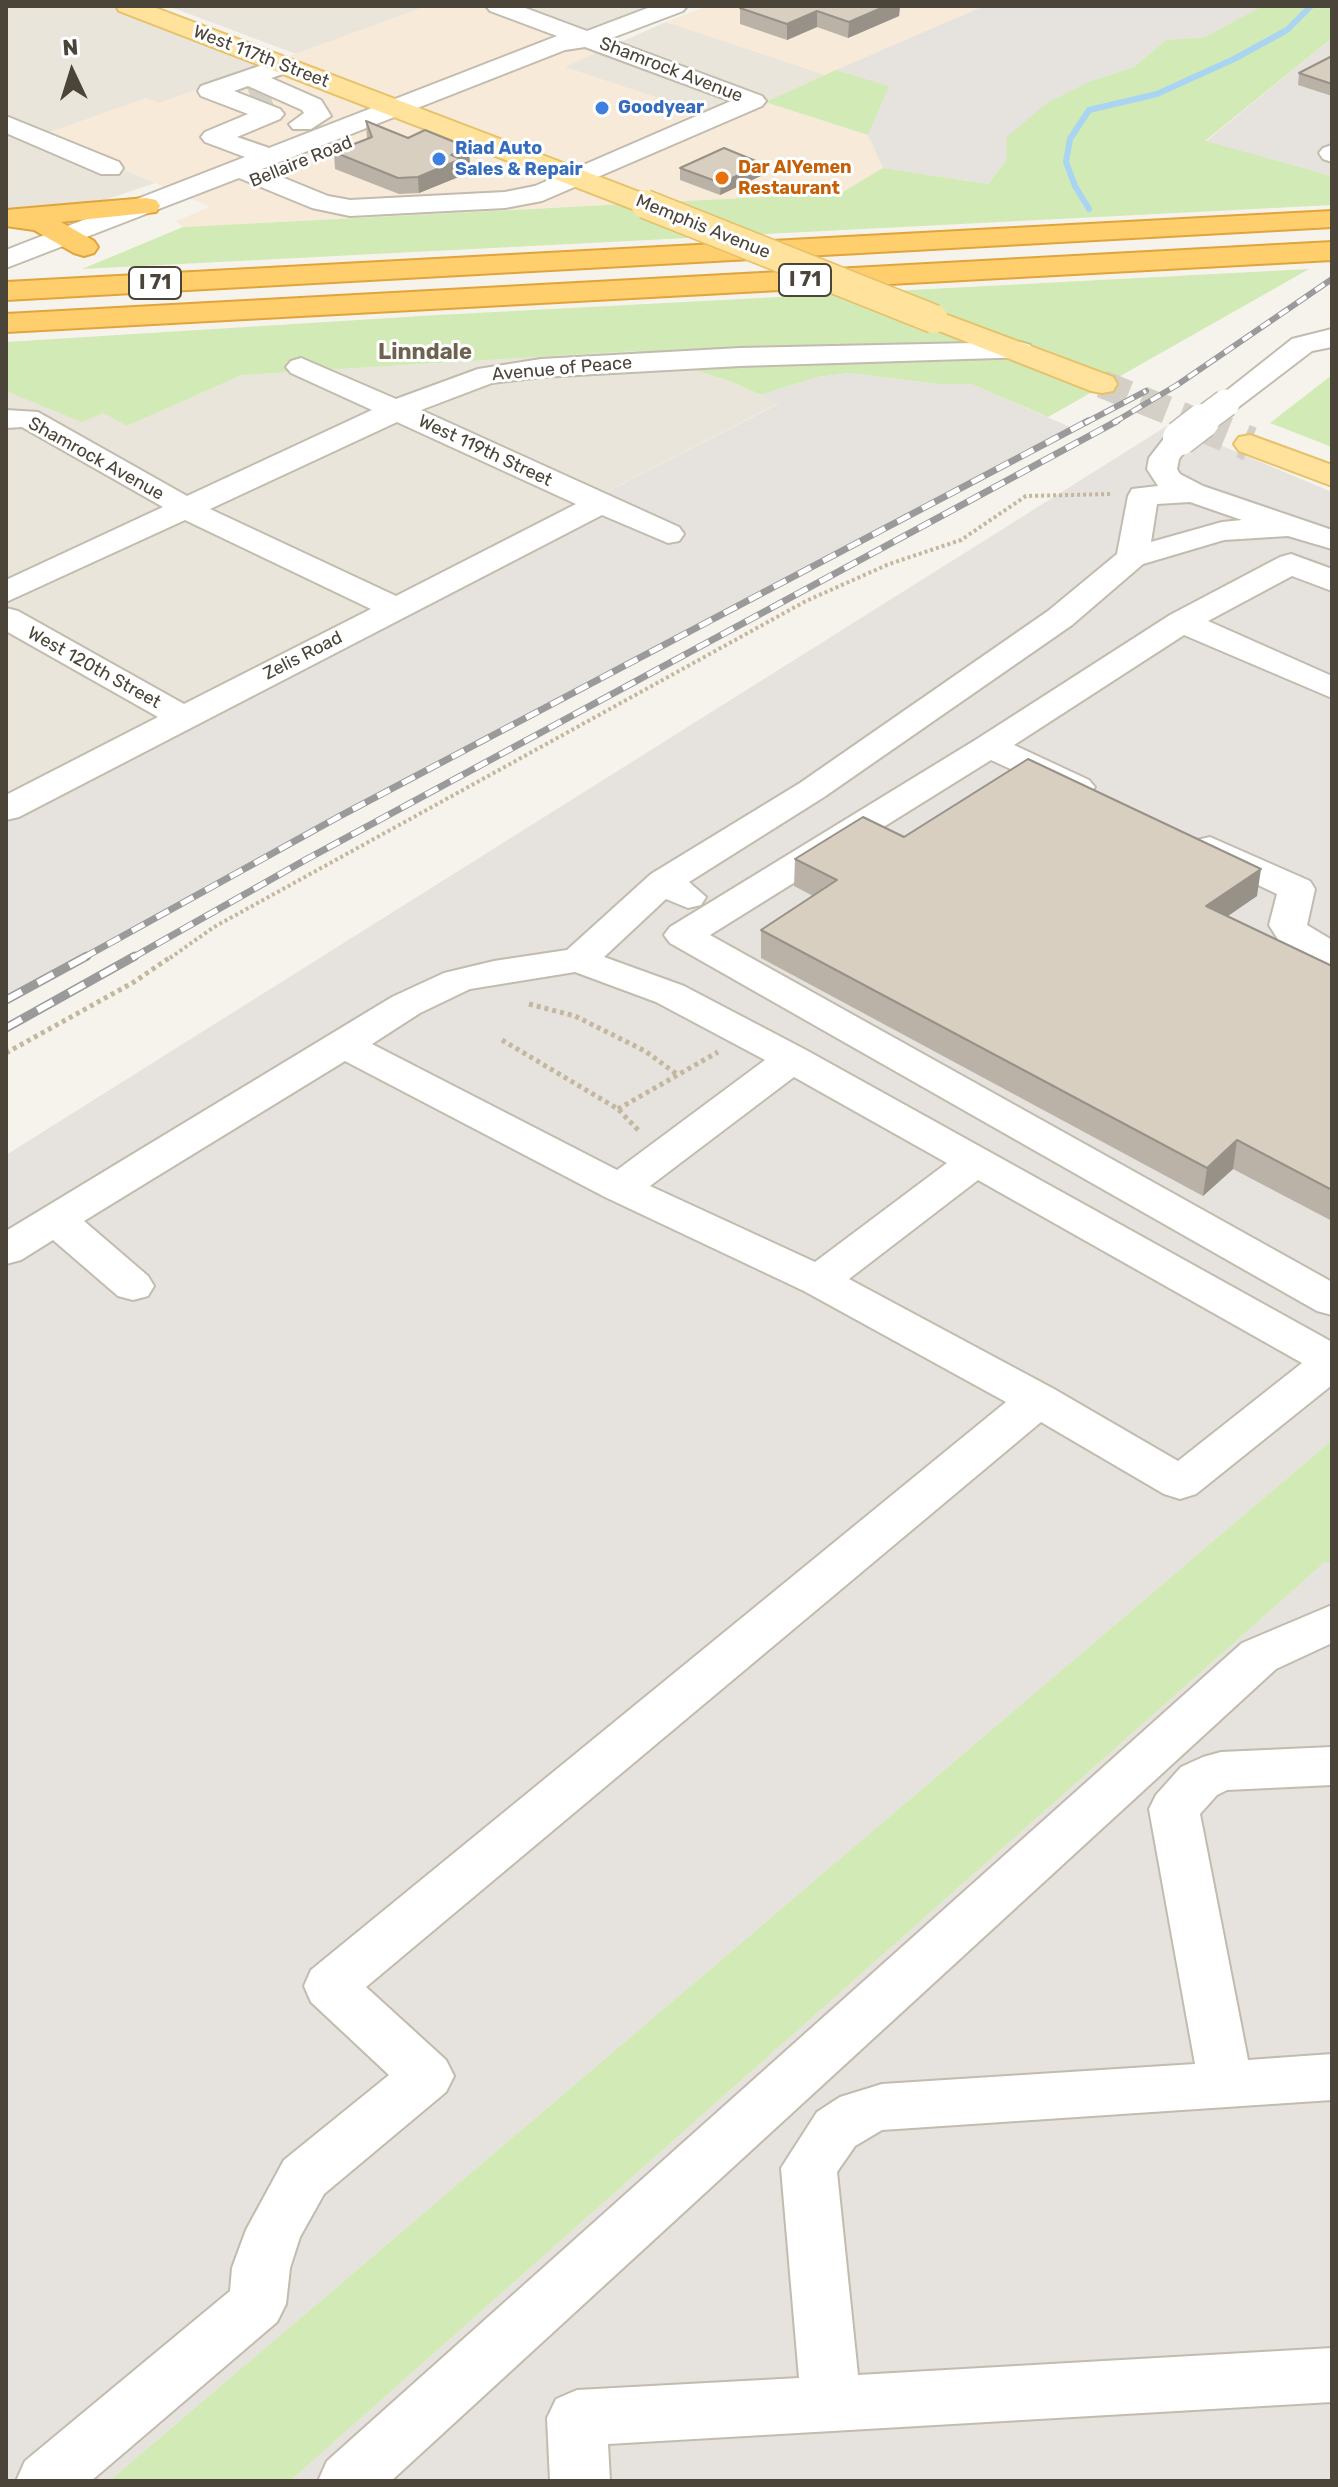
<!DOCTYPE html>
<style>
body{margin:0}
#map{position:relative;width:1338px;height:2487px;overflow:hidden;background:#f6f3ec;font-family:Rubik,sans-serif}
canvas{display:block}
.frame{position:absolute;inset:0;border:8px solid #4b4439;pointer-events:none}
.north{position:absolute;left:32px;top:32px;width:80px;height:80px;-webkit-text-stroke:6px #fff;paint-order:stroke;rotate:356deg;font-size:22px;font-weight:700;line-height:32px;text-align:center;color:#4b4439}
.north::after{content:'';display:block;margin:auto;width:28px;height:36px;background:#4b4439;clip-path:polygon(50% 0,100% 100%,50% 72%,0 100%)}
</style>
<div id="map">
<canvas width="1338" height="2487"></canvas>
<div class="frame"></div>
<div class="north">N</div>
</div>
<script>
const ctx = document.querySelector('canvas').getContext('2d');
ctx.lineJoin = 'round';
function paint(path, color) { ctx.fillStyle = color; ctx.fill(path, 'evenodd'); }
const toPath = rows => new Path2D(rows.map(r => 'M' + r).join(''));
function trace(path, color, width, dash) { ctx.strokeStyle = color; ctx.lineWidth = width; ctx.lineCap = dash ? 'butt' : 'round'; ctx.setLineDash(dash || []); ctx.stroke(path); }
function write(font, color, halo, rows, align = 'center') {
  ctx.font = font + ' Rubik,sans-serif'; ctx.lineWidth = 6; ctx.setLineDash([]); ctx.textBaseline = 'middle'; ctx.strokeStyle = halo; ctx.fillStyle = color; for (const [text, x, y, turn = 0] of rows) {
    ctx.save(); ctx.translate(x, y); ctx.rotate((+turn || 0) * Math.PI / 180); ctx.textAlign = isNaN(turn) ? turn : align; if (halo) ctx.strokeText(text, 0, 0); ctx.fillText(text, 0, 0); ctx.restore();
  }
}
const residential = toPath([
 [6,6,111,6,262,66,160,103,46,135,155,183,99,202,6,208],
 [168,6,427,6,296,54],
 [490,6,668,6,581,40],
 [666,22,826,75,724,120,564,67],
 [636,351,729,381,779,403,6,801,6,391,103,413,127,426,242,375]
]);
const commercial = toPath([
 [427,6,490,6,604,49,565,67,724,120,765,102,868,135,883,168,841,193,183,227,176,221,210,207,44,134,146,98,161,103],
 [707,6,984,6,826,75,666,22]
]);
const industrial = toPath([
 [984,6,1262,6,1205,37,1166,40,1134,67,1091,81,1006,161,988,184,883,168,868,135,888,86,836,70],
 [1332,38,1332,176,1205,142],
 [849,373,939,384,971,384,1070,427,6,996,6,801,778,404,761,395,817,377],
 [1170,424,1332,492,1332,1440,109,2481,6,2481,6,1155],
 [1325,1562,1332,1562,1332,2481,290,2481]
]);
const green = toPath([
 [1262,6,1332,6,1332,38,1205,141,1332,176,1332,205,82,269,183,227,841,193,883,168,988,184,1006,161,1007,137,1047,103,1091,81,1134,67,1166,40,1205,37],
 [836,70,889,86,868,135,765,102],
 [1309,269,1048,417,971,384,939,384,849,373,817,377,761,395,729,381,636,351,242,375,127,426,103,413,82,422,6,391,6,342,438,315],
 [1332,375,1332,447,1270,423],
 [1332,1440,1332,1562,1325,1562,290,2481,109,2481]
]);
const stream = toPath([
 [1089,209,1075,186,1066,162,1070,139,1089,110,1157,94,1234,59,1287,30,1311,6]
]);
const minorTunnel = toPath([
 [252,100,269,93]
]);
const majorTunnelFar1 = toPath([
 [1102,384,1199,423]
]);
const majorTunnel = toPath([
 [1194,421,1250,444]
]);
const pathFar1 = toPath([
 [170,958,214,927,806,601,889,564,961,540,1026,496,1112,494]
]);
const path = toPath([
 [529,1004,575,1016,645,1051,678,1075],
 [502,1040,618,1109,640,1132],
 [6,1053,134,982,172,956],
 [618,1109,718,1052]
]);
const minor = toPath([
 [486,6,520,6,587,31,653,6,687,6,683,11,609,39,762,96,766,101,762,106,542,201,505,208,350,216,312,208,239,178,6,268,6,250,245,157,205,142,201,137,205,132,248,114,201,96,198,91,201,86,274,61,292,61,295,66,292,71,271,78,321,100,331,116,311,129,293,129,289,124,304,113,302,110,248,86,234,91,280,109,284,114,280,119,237,137,269,148,557,36,490,11,486,6],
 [585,47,731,101,535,186,505,192,350,200,328,196,262,169,565,50,585,47],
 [6,116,119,162,123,168,119,174,101,174,6,133,6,116],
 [1332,145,1332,162,1323,159,1319,153,1323,148,1332,145],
 [1332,329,1332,347,1312,351,1236,409,1226,412,1216,409,1211,403,1292,339,1332,329],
 [1020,342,1030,345,1034,351,1030,357,740,366,541,377,492,383,421,410,679,527,684,534,679,541,668,543,602,515,19,817,6,820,6,795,158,717,6,631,6,608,18,611,184,704,371,609,185,520,6,602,6,580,163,507,22,427,6,428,6,410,38,412,187,496,372,410,291,373,286,367,291,361,301,358,396,399,478,369,541,359,740,348,1020,342],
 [397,422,576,504,396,596,210,509,397,422],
 [1180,429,1191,432,1195,438,1179,459,1177,469,1180,474,1203,486,1332,530,1332,549,1288,536,1224,540,1143,564,1072,625,824,797,689,882,706,897,701,905,688,908,666,899,604,957,684,986,806,1050,1332,1342,1332,1385,1196,1494,1180,1499,1164,1494,1041,1422,366,1987,446,2060,454,2076,446,2092,324,2194,300,2237,290,2268,286,2304,277,2322,91,2481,16,2481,25,2461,230,2291,232,2268,246,2230,284,2160,389,2075,311,2002,304,1986,311,1970,1006,1402,804,1291,605,1197,345,1061,84,1221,148,1276,154,1286,148,1296,133,1300,118,1296,53,1240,21,1260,6,1264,6,1231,392,997,444,973,494,961,567,950,651,874,800,783,1048,611,1117,554,1128,496,1132,489,1158,486,1147,469,1149,458,1169,432,1180,429],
 [1190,502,1242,520,1222,522,1151,542,1157,504,1190,502],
 [575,972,656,1002,765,1060,617,1170,372,1044,420,1013,470,989,575,972],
 [794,1077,947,1163,815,1262,650,1186,794,1077],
 [978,1180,1302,1363,1178,1461,1054,1389,849,1279,978,1180],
 [1291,554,1332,569,1332,591,1292,576,1208,621,1332,676,1332,698,1184,635,1014,745,1089,780,1095,787,1089,794,1077,798,1065,794,991,760,710,935,1332,1282,1332,1315,1317,1311,670,943,664,935,670,927,977,739,1170,615,1280,557,1291,554],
 [1210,837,1310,881,1315,889,1307,925,1332,940,1332,966,1319,963,1279,941,1269,925,1277,894,1197,856,1192,848,1197,840,1210,837],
 [1332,1605,1332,1643,1276,1669,391,2481,318,2481,327,2461,1242,1643,1332,1605],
 [1332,1747,1332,1785,1227,1790,1217,1795,1200,1814,1248,2060,1332,2054,1332,2100,882,2130,855,2146,837,2172,858,2375,1332,2348,1332,2402,608,2444,610,2481,550,2481,547,2418,556,2399,577,2390,799,2378,781,2168,817,2112,840,2097,882,2084,1195,2064,1149,1809,1156,1795,1181,1767,1203,1757,1221,1752,1332,1747]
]);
const major = toPath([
 [116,6,151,6,655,198,659,204,655,210,645,212,635,210,119,11,116,6],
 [934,310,1113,377,1117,384,1113,391,1102,393,1091,391,924,325,919,319,924,313,934,310],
 [1250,435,1332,465,1332,486,1239,451,1234,444,1239,437,1250,435]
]);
const highway = toPath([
 [146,198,156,200,160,206,156,212,61,222,94,241,98,247,94,253,84,256,74,253,34,230,6,226,6,210,146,198],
 [1332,211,1332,227,6,300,6,282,1332,211],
 [1332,242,1332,260,6,332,6,314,1332,242]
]);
const railFar2 = toPath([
 [1085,423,1146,391],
 [1113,423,1177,385,1332,279]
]);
const railFar1 = toPath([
 [83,958,340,816,1088,421],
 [132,958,307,859,1117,421]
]);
const rail = toPath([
 [6,1000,87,956],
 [6,1028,135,956]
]);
const minorBridgeFar1 = toPath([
 [1199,423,1226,403]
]);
const minorBridge = toPath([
 [1180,438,1202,421]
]);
const majorBridge = toPath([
 [645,204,934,319]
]);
const wall = toPath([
 [744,6,900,6,899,16,848,38,817,27,787,40,740,24,740,8],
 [1332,56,1332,96,1298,85,1299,73],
 [366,121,408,138,470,164,461,168,461,176,419,193,399,194,335,169,334,152,367,139],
 [680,168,763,175,720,195,680,180],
 [904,837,1257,896,1227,916,1332,966,1332,1221,1233,1169,1203,1196,761,958,761,930,813,896,794,886,795,859]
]);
const shadedWall = toPath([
 [886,6,900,6,899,16,848,38,849,22],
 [817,11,817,27,787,40,787,24],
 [469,148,470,164,461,168,461,176,419,193,418,177,451,155],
 [763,164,763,175,720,195,721,183],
 [1261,869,1257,896,1202,934,1206,906],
 [1237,1140,1233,1169,1203,1196,1207,1168]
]);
const building = toPath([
 [744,6,886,6,849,22,817,11,787,24,740,8,744,6],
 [1332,56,1332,84,1299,73,1332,56],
 [366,121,408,138,425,130,469,148,451,155,461,159,418,177,398,178,334,152,372,137,366,121],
 [724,148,763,164,721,183,680,168,724,148],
 [1028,759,1261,869,1206,906,1332,966,1332,1190,1237,1140,1207,1168,761,930,837,880,795,859,863,817,904,837,1028,759]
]);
const markers = [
 [602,108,8,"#3f7fe0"],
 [439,159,8,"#3f7fe0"],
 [722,178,8,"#e8710a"]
];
const farStreetnames = [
 ["West 117th Street",261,57,21],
 ["Shamrock Avenue",671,70,21],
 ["Bellaire Road",301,162,-22],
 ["Memphis Avenue",703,227,22],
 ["Avenue of Peace",562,369,-5],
 ["West 119th Street",485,451,25],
 ["Shamrock Avenue",96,459,29],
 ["Zelis Road",303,656,-27],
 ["West 120th Street",94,668,29]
];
const farShopnames = [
 ["Goodyear",618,108],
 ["Riad Auto",455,149],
 ["Sales & Repair",455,170]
];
const farFoodnames = [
 ["Dar AlYemen",738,168],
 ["Restaurant",738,189]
];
const shields = [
 [805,280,52],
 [155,283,52]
];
const shieldNames = [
 ["I 71",805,280],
 ["I 71",155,283]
];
const farQuarternames = [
 ["Linndale",425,353]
];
paint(residential, '#eae5da');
paint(commercial, '#f7ead8');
paint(industrial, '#e6e2dd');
paint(green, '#d2eab5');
trace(stream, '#a9d4f2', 6);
trace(minorTunnel, '#d4d0c8', 27, [27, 13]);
trace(majorTunnelFar1, '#d4d0c8', 28, [28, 14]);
trace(majorTunnel, '#d4d0c8', 35, [35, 18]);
trace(minor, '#c2bbae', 4);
trace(major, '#e6c16a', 4);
trace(highway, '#e0a43c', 4);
trace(pathFar1, '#c4b79f', 4, [3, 3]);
trace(path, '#c4b79f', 5, [4, 4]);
paint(minor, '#fff');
paint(major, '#ffe39c');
paint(highway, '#ffcf6e');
trace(railFar2, '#9a9a9a', 6);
trace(railFar1, '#9a9a9a', 7);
trace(rail, '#9a9a9a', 9);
trace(railFar2, '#fff', 4, [11]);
trace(railFar1, '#fff', 5, [14]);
trace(rail, '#fff', 6, [18]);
trace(minorBridgeFar1, '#c2bbae', 30, []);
trace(minorBridge, '#c2bbae', 37, []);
trace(majorBridge, '#e6c16a', 31, []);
trace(minorBridgeFar1, '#fff', 27);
trace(minorBridge, '#fff', 34);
trace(majorBridge, '#ffe39c', 28);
paint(wall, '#bab2a6');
paint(shadedWall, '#979187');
paint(building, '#d8cfc1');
trace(building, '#979187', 2);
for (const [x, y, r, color] of markers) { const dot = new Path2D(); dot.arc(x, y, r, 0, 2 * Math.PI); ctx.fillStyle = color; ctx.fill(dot); trace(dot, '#fff', 3); }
write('18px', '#4b4439', '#fff', farStreetnames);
write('bold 18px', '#366cbe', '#fff', farShopnames, 'left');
write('bold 18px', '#c56008', '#fff', farFoodnames, 'left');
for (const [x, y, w] of shields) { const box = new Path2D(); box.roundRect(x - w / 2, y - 16, w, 32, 6); ctx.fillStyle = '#fff'; ctx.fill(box); trace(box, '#4b4439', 2); }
write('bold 20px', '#4b4439', null, shieldNames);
write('bold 22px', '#6e6250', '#fff', farQuarternames);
</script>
